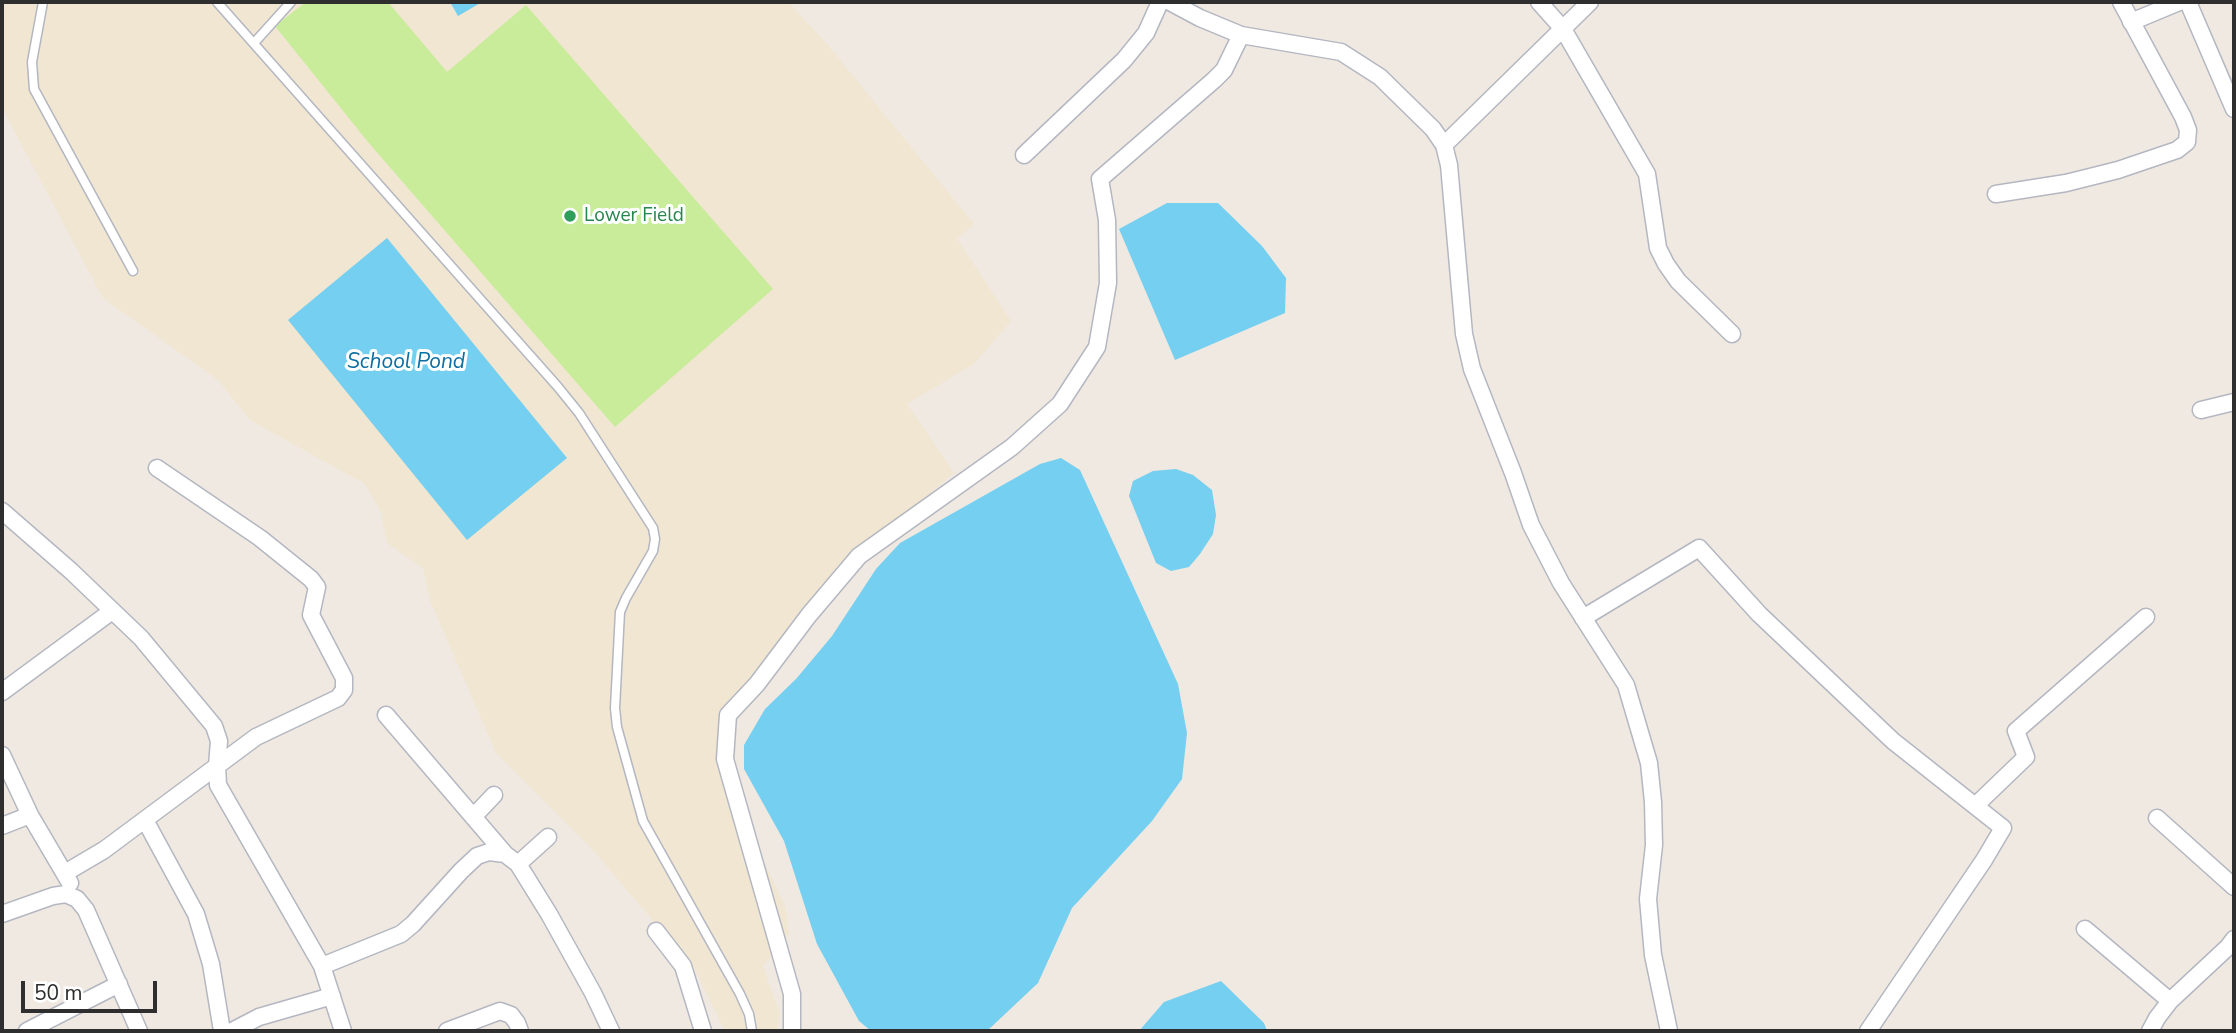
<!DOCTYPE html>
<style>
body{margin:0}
#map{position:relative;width:2236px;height:1033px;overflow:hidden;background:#efe9e1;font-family:"Nunito Sans",sans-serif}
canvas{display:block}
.frame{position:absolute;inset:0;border:4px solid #2e2e2e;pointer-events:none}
.scale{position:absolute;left:21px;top:981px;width:136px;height:32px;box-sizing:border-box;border:4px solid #2e2e2e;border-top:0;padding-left:9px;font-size:21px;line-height:24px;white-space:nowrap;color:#2e2e2e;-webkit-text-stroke:5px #fff;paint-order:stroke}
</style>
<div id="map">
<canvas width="2236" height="1033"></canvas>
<div class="frame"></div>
<div class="scale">50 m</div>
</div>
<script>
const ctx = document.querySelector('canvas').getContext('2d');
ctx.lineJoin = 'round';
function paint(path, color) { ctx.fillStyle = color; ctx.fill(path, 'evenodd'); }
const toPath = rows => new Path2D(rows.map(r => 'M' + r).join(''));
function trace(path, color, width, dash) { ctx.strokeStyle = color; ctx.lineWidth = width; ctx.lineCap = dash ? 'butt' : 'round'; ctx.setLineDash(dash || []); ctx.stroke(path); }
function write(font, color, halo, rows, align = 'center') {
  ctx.font = font + ' "Nunito Sans",sans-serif'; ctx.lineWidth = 6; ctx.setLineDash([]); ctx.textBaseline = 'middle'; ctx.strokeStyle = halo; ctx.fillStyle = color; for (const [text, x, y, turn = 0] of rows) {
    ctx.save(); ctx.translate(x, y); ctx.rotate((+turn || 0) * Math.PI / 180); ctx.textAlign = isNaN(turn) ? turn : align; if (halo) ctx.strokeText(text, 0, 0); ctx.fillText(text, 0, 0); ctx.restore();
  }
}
const education = toPath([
 [2,2,788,2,827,44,974,224,957,239,1011,321,974,364,907,404,954,473,847,563,730,715,720,768,785,906,789,934,763,966,780,1014,777,1031,725,1031,695,970,592,849,496,753,430,600,423,568,387,543,381,512,365,484,250,420,218,380,103,298,2,108]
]);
const pitch = toPath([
 [306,2,388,2,447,72,526,5,773,289,615,427,368,142,275,26]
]);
const water = toPath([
 [450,2,482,2,458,16],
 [1167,203,1218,203,1262,246,1286,278,1285,313,1175,360,1119,229],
 [387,238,567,458,467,540,288,320],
 [1061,458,1080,470,1178,684,1187,733,1182,779,1152,821,1072,908,1038,983,987,1031,871,1031,859,1021,817,944,784,841,744,769,744,745,765,709,796,679,832,636,876,569,900,543,1040,464],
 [1176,469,1193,475,1212,490,1216,515,1213,534,1200,554,1189,567,1171,571,1156,563,1129,496,1133,481,1153,471],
 [1221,981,1264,1023,1267,1031,1139,1031,1164,1002]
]);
const lane = toPath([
 [43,2,32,62,34,89,133,271],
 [217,2,558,387,579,413,653,528,655,539,653,551,626,598,620,612,615,708,617,727,643,821,740,994,749,1014,752,1031],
 [254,43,291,2]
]);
const street = toPath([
 [1170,2,1200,18,1241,35,1341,52,1380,77,1433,129,1444,145,1449,165,1464,334,1472,369,1513,473,1531,525,1561,583,1626,685,1649,763,1653,802,1654,845,1648,899,1653,955,1669,1031],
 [1539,2,1563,29,1647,174,1658,248,1666,264,1678,281,1732,334],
 [2188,2,2234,109],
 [2131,22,2179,2],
 [1444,145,1590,2],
 [1024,155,1124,60,1146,33,1160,2],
 [1996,194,2066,183,2118,170,2177,150,2187,142,2188,130,2183,117,2121,2],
 [2201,410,2234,402],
 [2,511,71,571,141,638,214,726,219,741,217,766,218,785,322,966,343,1031],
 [1583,618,1699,548,1759,614,1893,741,2003,828,1984,860,1868,1031],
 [2,692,112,611],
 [386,715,505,854],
 [2,755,30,815,70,883],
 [1975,806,2026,757,2016,731,2146,617],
 [473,817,494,795],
 [2157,818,2234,887],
 [145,820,196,914,211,964,222,1031],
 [2,826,30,815],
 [518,864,548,837],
 [65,873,104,850,256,737,338,698,344,690,344,678,311,615,317,587,311,579,260,538,157,468],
 [2,914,53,896,66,894,77,899,86,910,139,1031],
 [2085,929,2170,1001],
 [656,931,683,966,703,1031],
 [322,966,401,934,413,924,461,871,477,856,489,852,505,854,518,864,549,914,593,993,611,1031],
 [27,1031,119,984],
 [232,1031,259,1017,332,996],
 [447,1031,500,1011,511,1015,517,1023,520,1031],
 [792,1031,792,994,725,759,728,715,757,684,809,615,859,556,1012,447,1060,404,1097,347,1108,283,1107,220,1100,179,1214,80,1224,70,1241,35],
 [2150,1031,2157,1018,2170,1001,2228,947,2234,939]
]);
const markers = [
 [570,216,7,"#2e9e5b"]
];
const leisureNames = [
 ["Lower Field",584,216]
];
const waterNames = [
 ["School Pond",406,363]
];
paint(education, '#f0e6d1');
paint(pitch, '#c9ec9a');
paint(water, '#75cff0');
trace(lane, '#b4b7c1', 11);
trace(street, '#b4b7c1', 19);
trace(lane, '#fff', 8);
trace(street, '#fff', 16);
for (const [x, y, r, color] of markers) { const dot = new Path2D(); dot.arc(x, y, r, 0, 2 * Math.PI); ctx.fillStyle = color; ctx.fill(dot); trace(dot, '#fff', 2.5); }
write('19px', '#27864d', '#fff', leisureNames, 'left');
write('italic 21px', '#0d6fa3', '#fff', waterNames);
</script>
